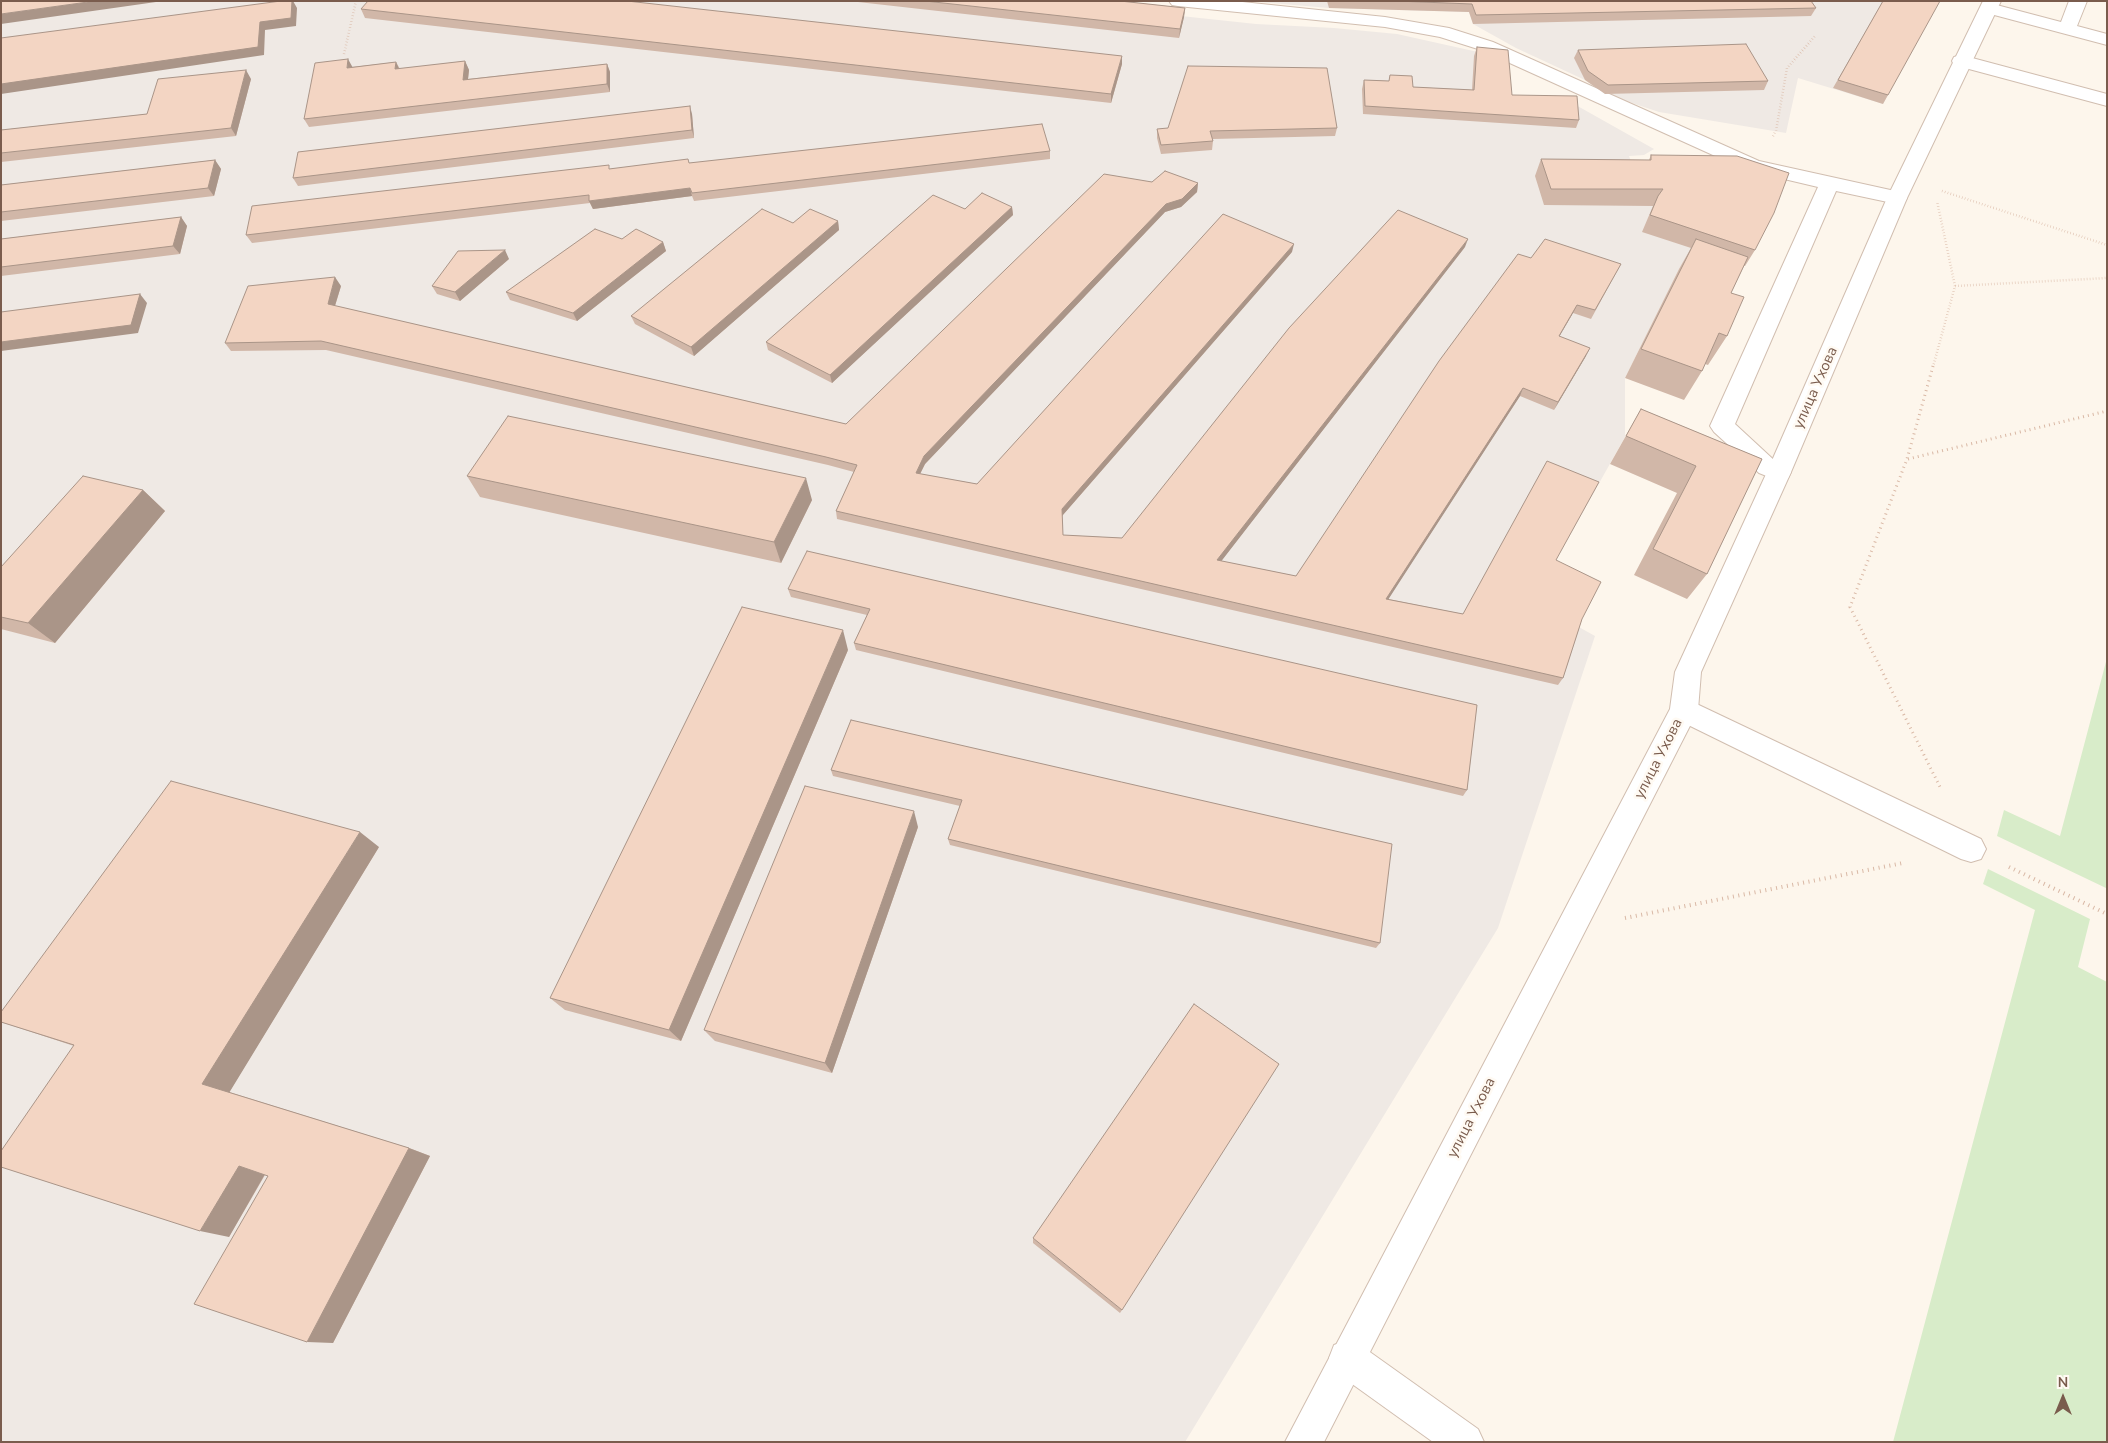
<!DOCTYPE html>
<meta charset="utf-8">
<style>
body{margin:0}
#map{position:relative;width:2108px;height:1443px;overflow:hidden;background:#fdf6ec;font-family:"Nunito Sans",sans-serif}
canvas{display:block}
.frame{position:absolute;inset:0;border:2px solid #7a5c4d;pointer-events:none}
.north{position:absolute;left:2038px;top:1373px;width:50px;height:50px;-webkit-text-stroke:4px #fffaf3;paint-order:stroke;rotate:0deg;font-size:14px;font-weight:700;line-height:20px;text-align:center;color:#7a5c4d}
.north::after{content:'';display:block;margin:auto;width:18px;height:22px;background:#7a5c4d;clip-path:polygon(50% 0,100% 100%,50% 72%,0 100%)}
</style>
<div id="map">
<canvas width="2108" height="1443"></canvas>
<div class="frame"></div>
<div class="north">N</div>
</div>
<script>
const ctx = document.querySelector('canvas').getContext('2d');
ctx.lineJoin = 'round';
function paint(path, color) { ctx.fillStyle = color; ctx.fill(path, 'evenodd'); }
const toPath = rows => new Path2D(rows.map(r => 'M' + r).join(''));
function trace(path, color, width, dash) { ctx.strokeStyle = color; ctx.lineWidth = width; ctx.lineCap = dash ? 'butt' : 'round'; ctx.setLineDash(dash || []); ctx.stroke(path); }
function write(font, color, halo, rows, align = 'center') {
  ctx.font = font + ' "Nunito Sans",sans-serif'; ctx.lineWidth = 5; ctx.setLineDash([]); ctx.textBaseline = 'middle'; ctx.strokeStyle = halo; ctx.fillStyle = color; for (const [text, x, y, turn = 0] of rows) {
    ctx.save(); ctx.translate(x, y); ctx.rotate((+turn || 0) * Math.PI / 180); ctx.textAlign = isNaN(turn) ? turn : align; if (halo) ctx.strokeText(text, 0, 0); ctx.fillText(text, 0, 0); ctx.restore();
  }
}
const industrial = toPath([
 [1,1,1040,1,1256,24,1334,28,1397,34,1505,58,1509,103,1574,104,1654,149,1644,155,1629,156,1636,176,1692,248,1679,269,1625,378,1625,437,1552,567,1577,626,1595,636,1498,928,1185,1442,1,1442],
 [1248,1,1939,1,1883,104,1798,78,1786,133,1659,112,1605,94,1585,80,1516,48,1473,24,1469,12,1329,8]
]);
const green = toPath([
 [2107,658,2107,883,2106,888,1997,836,2004,810,2060,836],
 [1988,869,2090,919,2078,967,2107,982,2107,1442,1893,1442,2035,910,1983,884]
]);
const pathFar2 = toPath([
 [344,54,356,1],
 [1773,136,1776,131,1787,68,1816,35],
 [1942,191,2107,245],
 [1955,286,2107,278],
 [1933,367,1955,286,1937,201]
]);
const pathFar1 = toPath([
 [1933,366,1907,459,1850,607,1940,787],
 [1908,459,2107,411]
]);
const path = toPath([
 [2009,867,2107,914],
 [1625,918,1903,863]
]);
const service = toPath([
 [1169,1,1233,1,1385,17,1449,28,1493,42,1759,161,1904,193,1907,198,1904,203,1897,204,1836,191,1735,424,1775,461,1788,466,1791,472,1788,478,1779,481,1759,473,1714,432,1710,426,1818,187,1746,170,1481,50,1440,37,1385,27,1178,6,1172,5,1169,1],
 [2069,1,2087,1,2077,26,2107,34,2107,45,1983,12,1980,8,1983,4,1989,3,2061,22,2069,1],
 [1961,55,2107,94,2107,106,1954,65,1952,61,1954,57,1961,55],
 [1684,698,1981,839,1986,849,1981,859,1971,862,1961,859,1674,718,1670,710,1674,702,1684,698],
 [1347,1340,1360,1345,1478,1429,1484,1442,1433,1442,1334,1371,1329,1358,1334,1345,1347,1340]
]);
const tertiary = toPath([
 [1983,1,2001,1,1907,198,1791,472,1701,672,1698,710,1694,718,1324,1442,1285,1442,1670,709,1675,672,1767,472,1887,198,1983,1]
]);
const wall = toPath([
 [849,1,1120,1,1185,8,1184,17,1179,38],
 [1327,1,1811,1,1816,8,1811,16,1473,24,1469,12,1329,8],
 [1883,1,1888,95,1883,104,1833,88],
 [361,9,1122,56,1122,64,1111,103,365,18],
 [1477,47,1512,95,1579,120,1576,128,1363,114,1362,89,1364,80,1389,81,1390,75,1413,87,1472,90,1474,56],
 [1578,50,1768,81,1764,90,1605,94,1585,80,1574,58],
 [465,61,469,70,468,79,607,64,610,72,610,92,309,127,304,119,352,67,396,62,400,69],
 [251,79,236,136,1,162,1,130,147,114],
 [692,114,694,138,298,186,293,178],
 [1337,128,1335,136,1213,139,1213,141,1212,150,1161,154,1157,138,1157,129],
 [1050,151,1050,159,694,201,692,196,593,209,590,203,252,243,246,235,610,169,689,163],
 [1651,155,1755,250,1745,266,1744,266,1731,293,1727,336,1708,365,1705,364,1702,371,1684,400,1625,378,1679,269,1691,248,1642,232,1653,206,1544,205,1535,176,1541,159,1649,160],
 [215,160,221,169,214,196,1,221,1,185],
 [1152,182,1198,183,1197,192,1181,207,1165,212,925,464,920,474,977,484,1292,252,1062,516,1063,535,1122,538,1465,247,1221,561,1296,576,1531,258,1621,264,1591,319,1573,313,1559,336,1586,356,1554,410,1520,396,1388,599,1463,614,1556,560,1582,619,1563,678,1558,685,837,519,836,511,854,472,828,465,326,350,231,351,225,343,341,286,335,306,846,424],
 [1012,207,1013,215,832,383,768,350,766,342,965,209],
 [181,217,187,226,180,254,1,276,1,239],
 [838,221,839,230,694,356,635,324,631,316,793,223],
 [663,242,666,251,577,321,510,300,506,292],
 [509,259,460,301,437,294,432,286],
 [1641,409,1762,459,1707,574,1687,599,1634,575,1677,493,1610,464],
 [467,476,812,500,781,563,480,497],
 [143,490,165,511,55,643,1,629,1,567],
 [788,589,1477,705,1467,790,1463,796,856,650,854,643,867,615,791,597],
 [848,650,681,1041,565,1010,550,998],
 [851,720,1380,943,1376,948,950,845,948,839,960,806,833,776,831,770],
 [918,827,832,1073,715,1041,704,1030],
 [379,847,229,1092,409,1148,430,1156,333,1343,268,1176,265,1175,229,1237,74,1046,1,1022],
 [1033,1238,1122,1310,1120,1313,1033,1243]
]);
const shadedWall = toPath([
 [95,1,163,1,1,24,1,14],
 [292,1,293,1,297,8,296,26,265,30,264,55,1,94,1,84,260,22],
 [1185,8,1184,17,1179,38,1180,29],
 [1122,56,1122,64,1111,103,1111,94],
 [348,59,353,68,347,68],
 [465,61,469,70,467,88,463,80],
 [396,62,400,71,395,69],
 [607,64,610,72,610,92,607,84],
 [246,70,251,79,236,136,231,128],
 [690,106,692,114,694,138,692,130],
 [215,160,221,169,214,196,208,188],
 [1198,183,1197,192,1181,207,1165,212,925,464,917,480,916,473,924,456,1166,204],
 [690,188,692,196,593,209,589,201],
 [1012,207,1013,215,832,383,830,375],
 [181,217,187,226,180,254,173,246],
 [838,221,839,230,694,356,691,347],
 [1468,239,1465,247,1216,568,1217,560],
 [663,242,666,251,577,321,573,313],
 [1294,244,1292,252,1062,516,1062,509],
 [505,250,509,259,460,301,455,292],
 [335,277,341,286,333,312,328,304],
 [140,294,147,303,138,333,1,351,1,342],
 [1577,305,1573,313,1555,344,1559,336],
 [1590,348,1586,356,1554,410,1558,402],
 [1523,388,1520,396,1384,606,1386,599],
 [806,478,812,500,781,563,774,542],
 [143,490,165,511,55,643,28,623],
 [843,630,848,650,681,1041,669,1030],
 [914,811,918,827,832,1073,825,1063],
 [360,832,379,847,229,1093,202,1084],
 [409,1148,430,1156,333,1343,307,1342],
 [239,1166,265,1174,229,1237,200,1231]
]);
const building = toPath([
 [1,1,95,1,1,14,1,1],
 [281,1,292,1,291,18,260,22,258,47,1,84,1,38,281,1],
 [368,1,627,1,1122,56,1111,94,361,9,368,1],
 [925,1,1120,1,1185,8,1180,29,925,1],
 [1396,1,1811,1,1816,8,1476,15,1472,4,1396,1],
 [1883,1,1940,1,1888,95,1838,80,1883,1],
 [1746,44,1768,81,1608,85,1588,71,1578,50,1746,44],
 [1477,47,1508,50,1512,95,1577,96,1579,120,1365,106,1364,80,1389,81,1390,75,1412,76,1413,87,1474,90,1477,47],
 [348,59,347,68,396,62,395,69,465,61,463,80,607,64,607,84,304,119,315,63,348,59],
 [1188,66,1327,68,1337,128,1210,131,1213,141,1161,145,1157,129,1168,128,1188,66],
 [246,70,231,128,1,153,1,130,147,114,158,79,246,70],
 [690,106,692,130,293,178,298,152,690,106],
 [1042,124,1050,151,692,193,690,188,589,201,589,195,246,235,252,206,609,165,609,169,688,159,689,163,1042,124],
 [1651,155,1737,156,1789,173,1774,213,1755,250,1650,215,1658,196,1663,189,1551,189,1541,159,1651,160,1651,155],
 [215,160,208,188,1,212,1,185,215,160],
 [1165,171,1198,183,1182,199,1166,204,924,456,916,473,977,484,1223,214,1294,244,1062,509,1063,535,1122,538,1289,328,1398,210,1468,239,1217,560,1296,576,1439,361,1518,254,1531,258,1545,239,1621,264,1595,310,1577,305,1559,336,1590,348,1558,402,1523,388,1386,599,1463,614,1547,461,1599,482,1556,560,1601,582,1582,619,1563,678,836,511,857,465,826,457,321,341,225,343,248,286,335,277,328,304,846,424,1104,174,1152,182,1165,171],
 [982,193,1012,207,830,375,766,342,933,195,965,209,982,193],
 [762,209,793,223,810,209,838,221,691,347,631,316,762,209],
 [181,217,173,246,1,267,1,239,181,217],
 [595,229,622,239,636,229,663,242,573,313,506,292,595,229],
 [1696,239,1748,257,1731,293,1744,297,1727,336,1719,333,1702,371,1641,349,1696,239],
 [505,250,455,292,432,286,458,251,505,250],
 [140,294,131,325,1,342,1,312,140,294],
 [1641,409,1762,459,1707,574,1653,549,1696,466,1626,436,1641,409],
 [508,416,806,478,774,542,467,476,508,416],
 [83,476,143,490,28,623,1,617,1,567,83,476],
 [807,551,1477,705,1467,790,854,643,870,609,788,589,807,551],
 [742,607,843,630,669,1030,550,998,742,607],
 [851,720,1392,844,1380,943,948,839,962,800,831,770,851,720],
 [171,781,360,832,202,1084,409,1148,307,1342,194,1304,268,1176,239,1166,200,1231,1,1167,1,1151,74,1045,1,1022,1,1012,171,781],
 [805,786,914,811,825,1063,704,1030,805,786],
 [1194,1004,1279,1064,1122,1310,1033,1238,1194,1004]
]);
const streetNames = [
 ["улица Ухова",1816,388,-66],
 ["улица Ухова",1659,759,-63],
 ["улица Ухова",1472,1118,-63]
];
paint(industrial, '#efe9e4');
paint(green, '#d8ecc9');
trace(service, '#d1beb0', 2);
trace(tertiary, '#d1beb0', 2);
trace(pathFar2, '#d9b8a5', 2.5, [0.5, 2.5]);
trace(pathFar1, '#d9b8a5', 3, [1, 4]);
trace(path, '#d9b8a5', 4, [1, 4.5]);
paint(service, '#fff');
paint(tertiary, '#fff');
paint(wall, '#d1b7a8');
paint(shadedWall, '#aa9588');
paint(building, '#f3d5c3');
trace(building, '#aa9588', 1);
write('15px', '#7a5c4d', '#fffaf3', streetNames);
</script>
